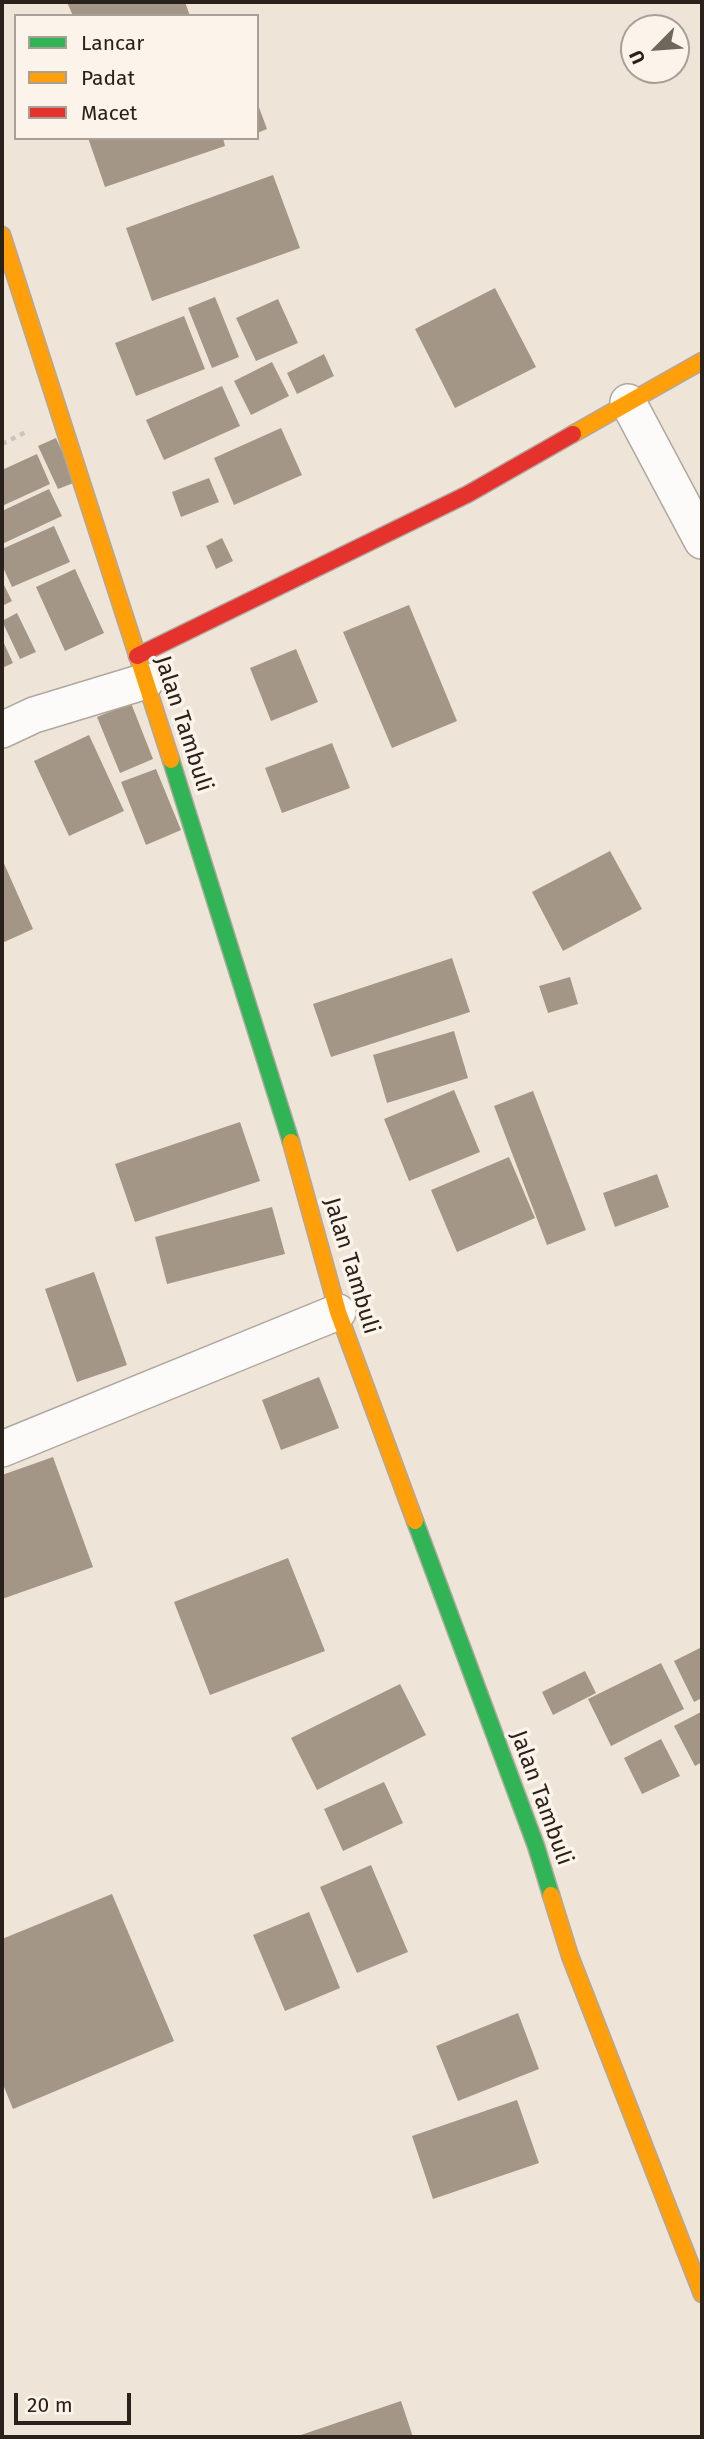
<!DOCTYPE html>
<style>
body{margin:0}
#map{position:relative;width:704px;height:2439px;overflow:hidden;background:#efe4d8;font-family:"Fira Sans",sans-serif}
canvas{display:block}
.frame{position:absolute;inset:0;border:4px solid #2a221a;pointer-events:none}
.legend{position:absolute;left:14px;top:14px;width:245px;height:126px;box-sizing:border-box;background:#fcf4eb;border:2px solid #a8a097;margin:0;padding:9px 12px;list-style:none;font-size:21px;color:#2a221a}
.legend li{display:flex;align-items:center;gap:14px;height:35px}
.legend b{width:35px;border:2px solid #a8a097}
.north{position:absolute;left:620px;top:14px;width:70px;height:70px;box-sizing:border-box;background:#fcf4eb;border:2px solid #a8a097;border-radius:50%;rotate:245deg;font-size:19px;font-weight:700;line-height:28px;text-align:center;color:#2a221a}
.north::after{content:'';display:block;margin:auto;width:24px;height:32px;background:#6f665c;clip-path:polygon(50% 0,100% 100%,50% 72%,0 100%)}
.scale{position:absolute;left:14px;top:2393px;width:117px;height:32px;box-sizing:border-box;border:4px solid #2a221a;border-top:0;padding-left:9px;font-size:21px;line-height:24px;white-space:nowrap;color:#2a221a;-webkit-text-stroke:5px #fcf4eb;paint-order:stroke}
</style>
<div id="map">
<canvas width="704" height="2439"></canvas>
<div class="frame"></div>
<ul class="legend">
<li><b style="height:9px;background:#30b455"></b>Lancar</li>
<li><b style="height:9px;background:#ff9f0a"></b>Padat</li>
<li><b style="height:9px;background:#e5322d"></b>Macet</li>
</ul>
<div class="north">U</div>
<div class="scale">20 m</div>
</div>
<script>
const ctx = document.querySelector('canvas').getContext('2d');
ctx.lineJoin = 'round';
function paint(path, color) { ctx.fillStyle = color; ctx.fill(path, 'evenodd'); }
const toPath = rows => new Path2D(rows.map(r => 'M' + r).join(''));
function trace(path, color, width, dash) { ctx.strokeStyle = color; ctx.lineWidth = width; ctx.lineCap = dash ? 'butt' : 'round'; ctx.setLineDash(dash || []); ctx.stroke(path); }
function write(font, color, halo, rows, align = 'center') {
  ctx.font = font + ' "Fira Sans",sans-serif'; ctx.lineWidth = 7; ctx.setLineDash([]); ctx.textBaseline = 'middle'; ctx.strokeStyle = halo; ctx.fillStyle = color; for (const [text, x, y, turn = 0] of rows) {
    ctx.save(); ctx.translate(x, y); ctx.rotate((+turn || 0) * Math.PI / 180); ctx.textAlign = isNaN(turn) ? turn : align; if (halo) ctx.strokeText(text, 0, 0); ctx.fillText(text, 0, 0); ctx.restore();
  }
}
const building = toPath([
 [67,2,185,2,190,16,73,16],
 [257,102,267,129,257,133],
 [88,138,223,138,225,146,105,187],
 [273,175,300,248,152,301,126,228],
 [495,288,536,367,455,408,415,329],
 [215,297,239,357,212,368,188,308],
 [278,299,298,343,256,361,236,318],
 [184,316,205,369,136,396,115,343],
 [324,354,334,376,297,394,287,373],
 [272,362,289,396,251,415,234,381],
 [222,386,240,426,164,460,146,420],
 [281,428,302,475,234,505,214,458],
 [56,438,76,482,58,489,38,446],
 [37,454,50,484,2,506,2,470],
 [209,478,219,502,181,517,172,492],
 [49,489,62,516,2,544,2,511],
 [54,526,70,562,12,587,2,565,2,549],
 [222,538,233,561,216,569,206,546],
 [75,569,104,633,65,651,36,587],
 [2,581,12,601,2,606],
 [409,605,457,721,392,748,343,632],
 [17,613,36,652,20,659,2,621],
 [2,639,13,663,2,668],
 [296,649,318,702,271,721,250,668],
 [131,703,153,759,120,773,97,717],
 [89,735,124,811,69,836,34,761],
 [332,743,350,788,282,813,265,768],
 [156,769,181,830,146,845,121,782],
 [610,851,642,909,563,951,532,892],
 [2,859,33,929,2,943],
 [452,958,470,1012,331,1057,313,1004],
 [570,977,578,1004,548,1013,539,986],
 [454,1031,468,1078,387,1103,373,1055],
 [454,1090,480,1152,409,1181,384,1119],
 [533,1091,586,1230,547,1245,494,1106],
 [240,1122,260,1181,135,1222,115,1164],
 [509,1157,535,1218,457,1252,431,1190],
 [657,1174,669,1207,615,1227,603,1193],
 [272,1207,285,1254,167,1284,155,1237],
 [94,1272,127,1365,77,1382,45,1289],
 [319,1377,339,1428,281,1450,262,1400],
 [53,1457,93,1567,2,1599,2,1475],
 [288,1558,325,1651,210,1695,174,1602],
 [702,1647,702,1698,694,1702,674,1661],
 [661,1663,684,1709,611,1746,588,1699],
 [585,1671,596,1693,553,1715,542,1692],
 [400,1684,426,1735,317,1790,291,1738],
 [701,1712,702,1762,695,1766,674,1726],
 [661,1739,680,1776,642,1794,624,1758],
 [384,1782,403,1823,343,1851,324,1809],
 [371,1865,408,1952,357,1973,320,1887],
 [112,1894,174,2041,13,2109,2,2082,2,1939],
 [309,1912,340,1988,285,2011,253,1935],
 [518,2013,539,2069,458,2101,436,2046],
 [517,2100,539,2163,433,2199,412,2136],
 [401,2401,413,2437,295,2437]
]);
const path = toPath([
 [2,444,26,432]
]);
const street = toPath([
 [628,402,702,541],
 [2,730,34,715,146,681],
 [2,1449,338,1312]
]);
const fast = toPath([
 [171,760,291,1142],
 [415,1521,536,1846,551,1895]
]);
const slow = toPath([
 [2,235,171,760],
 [573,434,702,361],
 [291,1142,338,1312,415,1521],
 [551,1895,570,1956,702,2294]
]);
const jam = toPath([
 [137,656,468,494,573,434]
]);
const streetNames = [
 ["Jalan Tambuli",183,724,72],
 ["Jalan Tambuli",351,1266,73],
 ["Jalan Tambuli",541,1798,70]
];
paint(building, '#a39686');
trace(street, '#b0a89f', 38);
trace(fast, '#b0a89f', 19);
trace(slow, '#b0a89f', 19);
trace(jam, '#b0a89f', 19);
trace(path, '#c9c6c0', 4.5, [5, 5]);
trace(street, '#fdfbf9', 35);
trace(fast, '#30b455', 16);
trace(slow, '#ff9f0a', 16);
trace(jam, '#e5322d', 16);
write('23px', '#2a221a', '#fcf4eb', streetNames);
</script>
